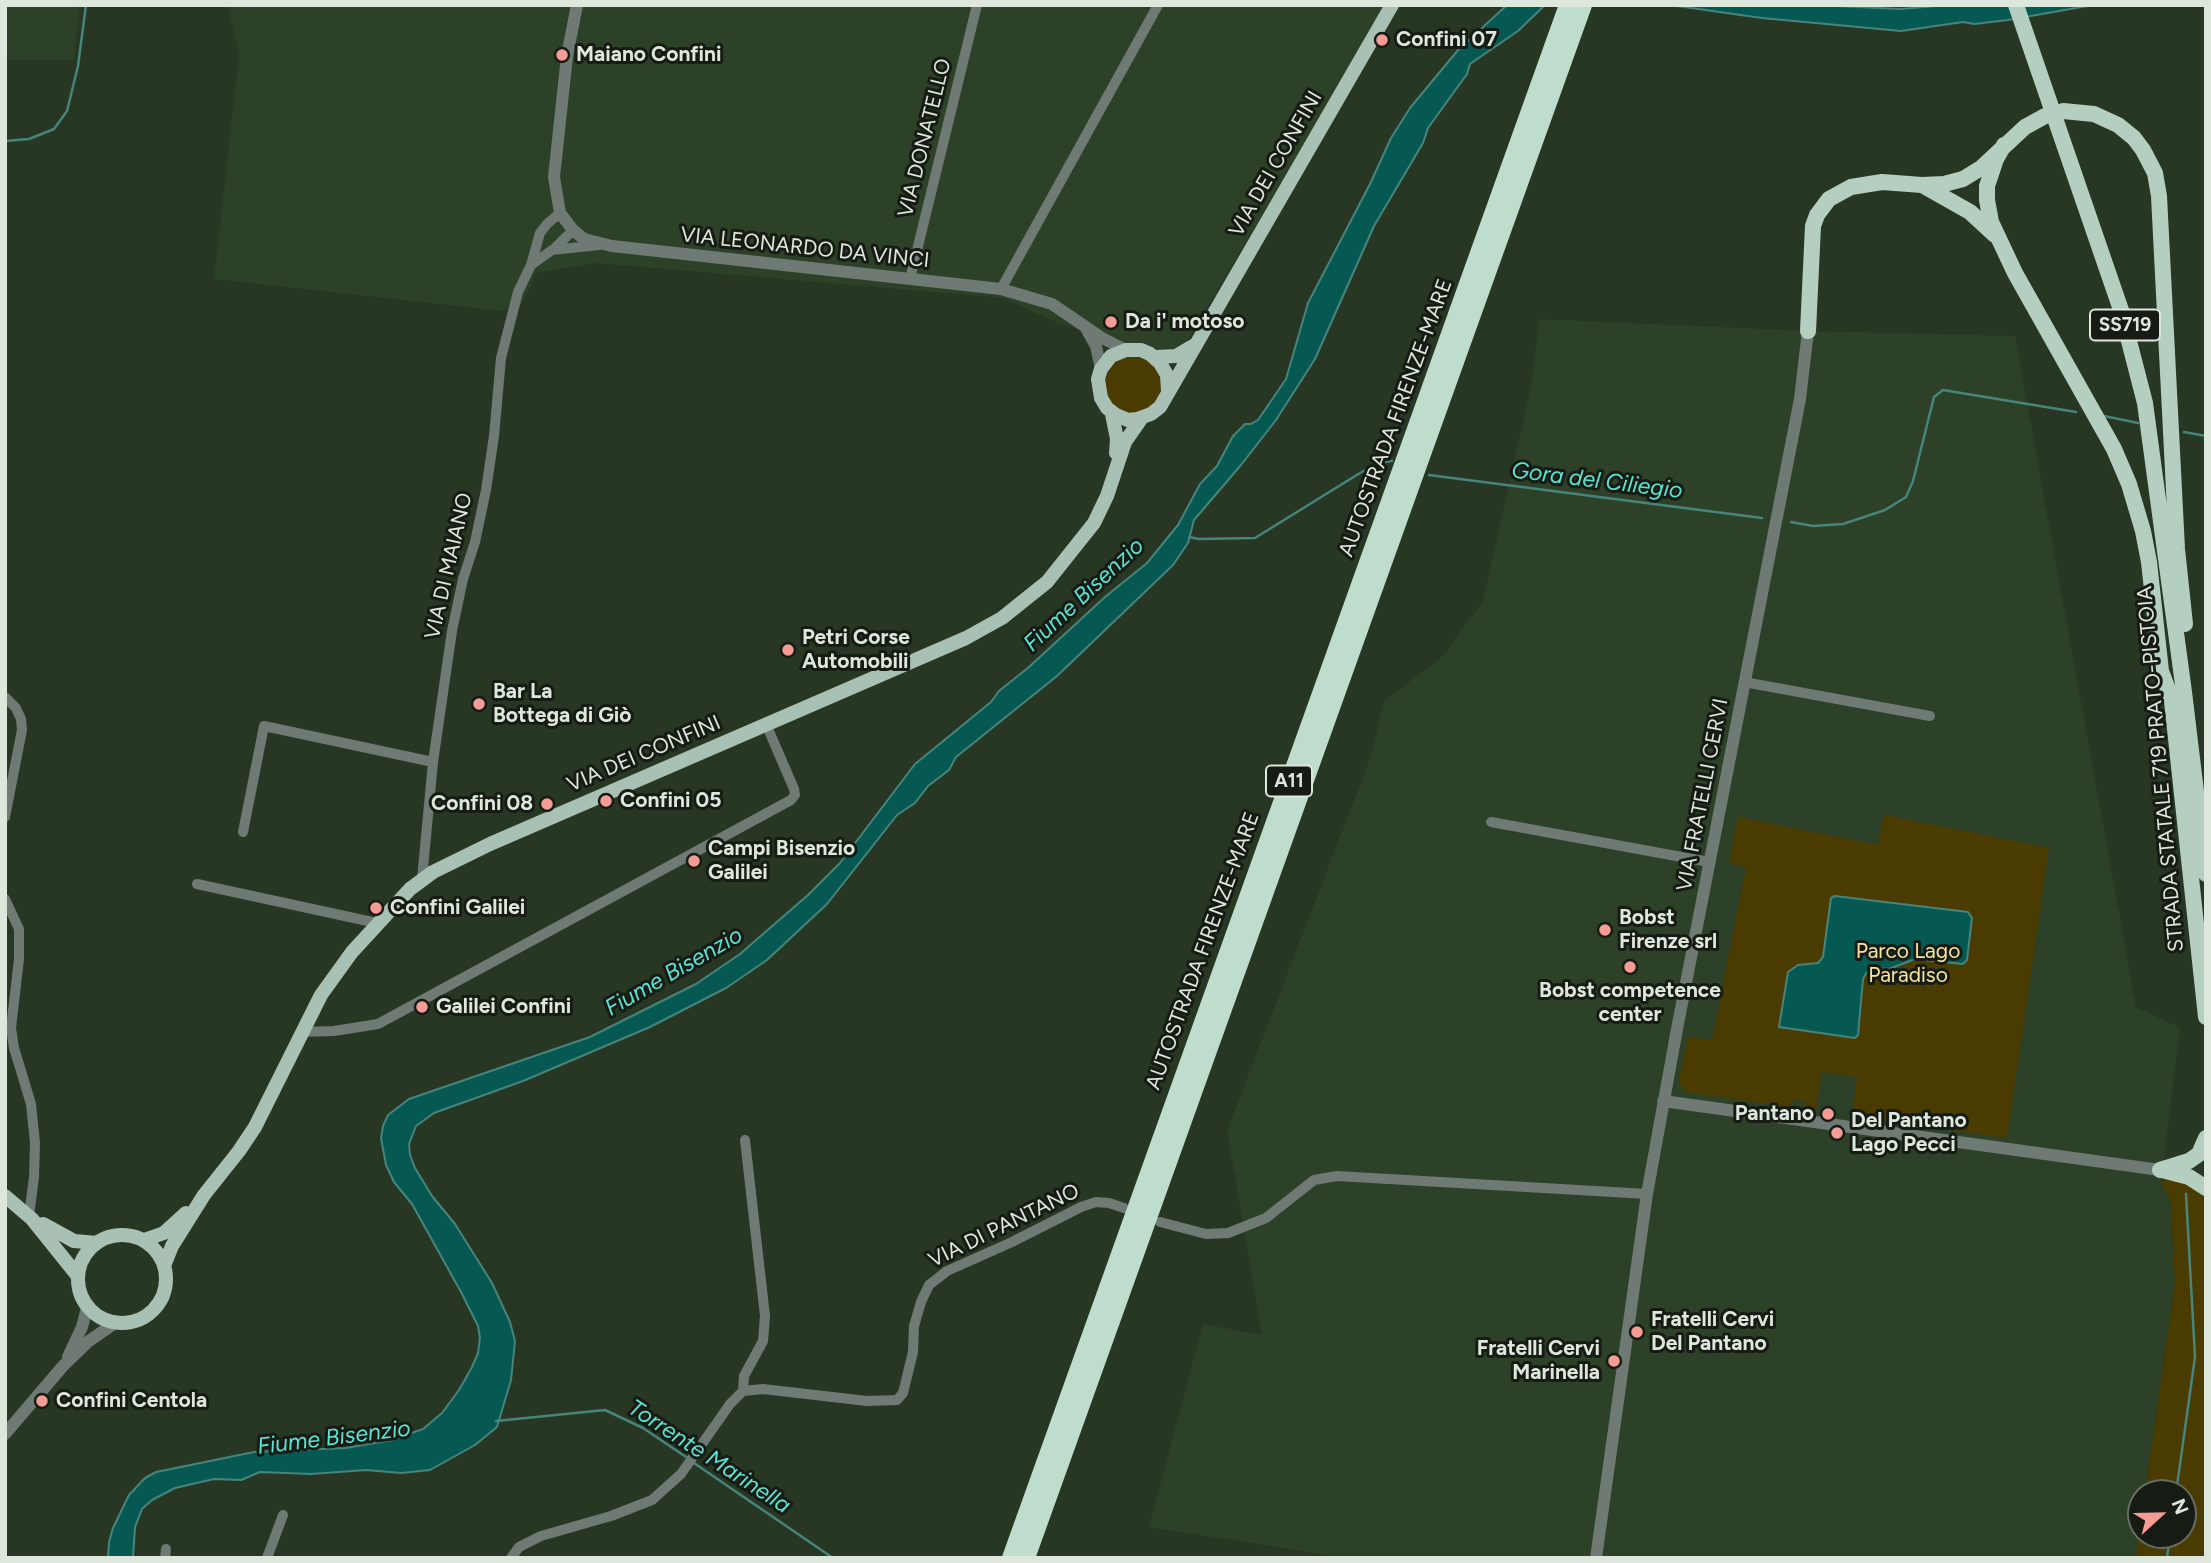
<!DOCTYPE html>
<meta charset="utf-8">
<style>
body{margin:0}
#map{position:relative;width:2211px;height:1563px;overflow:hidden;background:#283724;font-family:Figtree,sans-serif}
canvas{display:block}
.frame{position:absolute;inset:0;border:7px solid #dee7db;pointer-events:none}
.north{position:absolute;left:2127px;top:1479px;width:70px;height:70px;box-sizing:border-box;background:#161c14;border:2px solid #666d64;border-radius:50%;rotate:68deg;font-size:19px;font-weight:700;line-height:28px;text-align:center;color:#dee7db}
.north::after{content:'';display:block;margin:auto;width:24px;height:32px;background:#f59c95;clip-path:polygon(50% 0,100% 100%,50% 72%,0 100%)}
</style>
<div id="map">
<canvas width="2211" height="1563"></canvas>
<div class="frame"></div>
<div class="north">N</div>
</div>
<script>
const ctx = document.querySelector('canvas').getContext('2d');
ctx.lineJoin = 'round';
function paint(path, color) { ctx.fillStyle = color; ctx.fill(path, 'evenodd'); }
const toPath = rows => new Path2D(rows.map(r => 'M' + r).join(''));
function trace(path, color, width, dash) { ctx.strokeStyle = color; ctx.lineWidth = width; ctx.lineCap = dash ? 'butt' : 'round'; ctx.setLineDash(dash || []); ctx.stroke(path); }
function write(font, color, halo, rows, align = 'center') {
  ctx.font = font + ' Figtree,sans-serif'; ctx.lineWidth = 6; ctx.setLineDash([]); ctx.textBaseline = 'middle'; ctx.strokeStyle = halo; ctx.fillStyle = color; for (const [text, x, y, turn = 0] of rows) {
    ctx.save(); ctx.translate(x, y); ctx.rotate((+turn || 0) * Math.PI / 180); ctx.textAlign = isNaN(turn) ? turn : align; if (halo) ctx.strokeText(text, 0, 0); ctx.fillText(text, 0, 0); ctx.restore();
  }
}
const built = toPath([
 [5,5,80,5,74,60,5,60],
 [228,5,1386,5,1183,348,1160,349,1115,340,1058,323,1003,298,597,263,536,273,522,304,502,311,214,279,239,55],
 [1539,319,1808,331,2015,336,2136,1007,2180,1028,2161,1183,2168,1195,2171,1206,2175,1283,2145,1493,2141,1493,2141,1520,2136,1558,1348,1558,1149,1527,1203,1324,1262,1335,1227,1131,1370,759,1384,701,1442,657,1483,601,1532,382]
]);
const green = toPath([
 '1105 385a28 28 0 1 1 56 0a28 28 0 1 1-56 0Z',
 [1884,815,2049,848,2007,1138,1956,1131,1956,1123,1947,1121,1943,1129,1852,1115,1857,1077,1822,1072,1816,1110,1804,1108,1805,1101,1794,1099,1789,1107,1686,1092,1682,1088,1679,1080,1688,1037,1712,1040,1746,867,1729,863,1738,817,1878,845],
 [2166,1179,2189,1182,2206,1194,2204,1558,2136,1558,2141,1520,2141,1535,2183,1535,2183,1493,2145,1493,2175,1283,2171,1206,2168,1195,2161,1183]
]);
const water = toPath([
 [1507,5,1545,5,1518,31,1470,64,1467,74,1428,128,1423,143,1374,226,1315,359,1276,420,1241,465,1194,520,1188,543,1173,565,1057,676,956,757,949,770,928,786,915,803,897,815,827,904,767,960,726,988,650,1027,523,1081,434,1113,416,1126,409,1144,410,1155,415,1168,432,1196,455,1224,492,1283,510,1322,515,1341,511,1380,497,1427,475,1445,430,1470,401,1473,366,1470,311,1474,260,1472,241,1480,214,1479,175,1488,152,1500,142,1509,135,1527,133,1558,108,1558,109,1542,113,1528,129,1495,145,1478,156,1472,254,1452,346,1448,392,1440,423,1429,442,1413,459,1390,472,1367,478,1353,480,1338,478,1326,461,1292,412,1204,394,1182,386,1165,381,1138,383,1126,388,1115,409,1099,590,1037,696,984,740,954,808,895,840,863,915,764,991,702,999,691,1029,667,1105,597,1147,563,1178,525,1200,484,1217,466,1233,436,1245,424,1251,424,1258,420,1286,379,1308,303,1370,184,1391,138,1410,108,1458,50,1507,5],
 [1670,5,1815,5,1900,9,1949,5,2093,5,2008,20,1974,24,1963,22,1901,31,1762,18,1670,5],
 [1835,896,1968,912,1972,918,1967,960,1963,964,1915,959,1889,969,1873,968,1867,972,1863,979,1858,1035,1855,1038,1779,1027,1788,972,1798,965,1818,963,1823,957,1831,898,1835,896]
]);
const stream = toPath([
 [5,141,29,139,54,129,67,111,78,66,86,5],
 [2104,416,2138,423],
 [2184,432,2206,436],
 [1429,475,1762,518],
 [1791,522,1813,526,1843,524,1885,510,1906,497,1913,481,1934,397,1943,390,2076,412],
 [1189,537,1199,539,1255,538,1360,473,1378,463,1392,461],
 [496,1421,605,1410,643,1428,689,1459],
 [694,1463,833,1558],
 [2176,1493,2195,1357,2186,1194],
 [2167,1558,2170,1535]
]);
const minor = toPath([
 [553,250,573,230],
 [531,265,552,250,599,245],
 [910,279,977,5],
 [1001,289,1158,5],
 [1744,682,1930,716],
 [5,697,16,708,21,719,22,730,5,817],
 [1491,822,1709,862],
 [243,832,264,726,433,762],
 [422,879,433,762,452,631,463,579,475,542,486,490,494,436,501,358,518,292,531,265,540,233,547,224,560,213],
 [197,884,377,923],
 [5,899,19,929,19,959,11,1028,14,1048,31,1104,35,1143,34,1177,29,1216],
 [301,1032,334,1031,378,1024,791,800,795,795,794,789,766,724],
 [1160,1222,1206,1234,1228,1233,1266,1218,1314,1180,1337,1176,1647,1194],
 [743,1391,744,1376,763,1341,765,1316,745,1140],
 [165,1558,166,1549],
 [267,1558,283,1515],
 [511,1558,519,1547,541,1536,611,1516,652,1500,681,1474,730,1404,743,1391,763,1389,867,1401,897,1400,903,1393,913,1352,914,1326,921,1302,929,1285,947,1271,1012,1242,1081,1207,1096,1202,1109,1203,1124,1208]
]);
const tertiary = toPath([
 [577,5,567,56,554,177,560,213,573,230,584,239,612,246,1001,289,1052,304,1102,338,1126,350],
 [1087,330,1096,346,1101,369],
 [1663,1101,2160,1170],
 [68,1357,82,1327,87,1308],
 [5,1434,63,1366,89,1341,115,1323],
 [1596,1558,1647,1194,1677,1029,1800,399,1808,331]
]);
const primary = toPath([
 [1155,357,1176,356,1193,346],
 [1168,391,1167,375,1160,363,1150,354,1141,350,1126,350,1111,356,1101,369,1098,379,1101,398,1107,408,1116,415,1128,420,1137,419,1151,414,1160,407,1392,5],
 [1112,414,1117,439,1116,453],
 [5,1196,32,1219,77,1275],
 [43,1224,74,1241,97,1243],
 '78 1279a44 44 0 1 1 88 0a44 44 0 1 1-88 0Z',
 [144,1240,164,1233,186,1213],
 [164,1266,172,1246,204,1195,239,1151,255,1127,321,995,352,952,410,889,433,872,490,844,966,638,1002,618,1047,582,1094,523,1107,496,1125,442,1141,419]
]);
const trunk = toPath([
 [2016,5,2121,310,2145,403,2184,692,2206,874],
 [2063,111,2094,114,2118,125,2134,138,2143,150,2155,173,2159,196,2177,549,2185,624],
 [2004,145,1996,159,1987,186,1987,200,1991,222,2015,273,2114,449,2129,484,2143,531,2149,562,2161,671,2172,700],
 [1924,186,1970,212,1995,235],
 [1808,331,1813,226,1817,215,1829,199,1851,187,1882,182,1922,185,1944,184,1963,179,1981,168,2025,127,2045,116],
 [2171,692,2206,1017],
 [2160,1170,2189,1161,2199,1154,2206,1138],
 [2162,1170,2189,1177,2206,1188]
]);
const motorway = toPath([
 [1011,1558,1568,5],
 [1026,1558,1583,5]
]);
const markers = [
 [1382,40,7,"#f59c95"],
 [562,55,7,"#f59c95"],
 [1111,322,7,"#f59c95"],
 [788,650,7,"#f59c95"],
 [479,704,7,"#f59c95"],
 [606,801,7,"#f59c95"],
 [547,804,7,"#f59c95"],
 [694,861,7,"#f59c95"],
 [376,908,7,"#f59c95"],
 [1605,930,7,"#f59c95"],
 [1630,967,7,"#f59c95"],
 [422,1007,7,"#f59c95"],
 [1828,1114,7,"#f59c95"],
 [1837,1133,7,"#f59c95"],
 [1637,1332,7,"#f59c95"],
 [1614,1361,7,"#f59c95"],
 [42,1401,7,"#f59c95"]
];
const shields = [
 [2125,325,70],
 [1289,781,46]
];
const shieldNames = [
 ["SS719",2125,325],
 ["A11",1289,781]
];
const poiNames = [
 ["Confini 07",1396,40],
 ["Maiano Confini",576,55],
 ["Da i' motoso",1125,322],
 ["Petri Corse",802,638],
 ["Automobili",802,662],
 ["Bar La",493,692],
 ["Bottega di Giò",493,716],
 ["Confini 05",620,801],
 ["Confini 08",533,804,"right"],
 ["Campi Bisenzio",708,849],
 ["Galilei",708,873],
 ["Confini Galilei",390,908],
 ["Bobst",1619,918],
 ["Firenze srl",1619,942],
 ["Bobst competence",1630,991,"center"],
 ["center",1630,1015,"center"],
 ["Galilei Confini",436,1007],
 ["Pantano",1814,1114,"right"],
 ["Del Pantano",1851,1121],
 ["Lago Pecci",1851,1145],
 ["Fratelli Cervi",1651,1320],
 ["Del Pantano",1651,1344],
 ["Fratelli Cervi",1600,1349,"right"],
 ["Marinella",1600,1373,"right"],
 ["Confini Centola",56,1401]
];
const streetNames = [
 ["VIA DONATELLO",925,138,-76],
 ["VIA DEI CONFINI",1276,164,-60],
 ["VIA LEONARDO DA VINCI",805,248,6],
 ["AUTOSTRADA FIRENZE-MARE",1396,418,-70],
 ["VIA DI MAIANO",449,566,-77],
 ["VIA DEI CONFINI",644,754,-23],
 ["STRADA STATALE 719 PRATO-PISTOIA",2161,769,-95],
 ["VIA FRATELLI CERVI",1703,795,-79],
 ["AUTOSTRADA FIRENZE-MARE",1203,951,-70],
 ["VIA DI PANTANO",1004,1226,-26]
];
const parkNames = [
 ["Parco Lago",1908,952],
 ["Paradiso",1908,976]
];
const waterNames = [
 ["Gora del Ciliegio",1597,481,7],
 ["Fiume Bisenzio",1084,595,-43],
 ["Fiume Bisenzio",674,972,-30],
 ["Fiume Bisenzio",334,1438,-7],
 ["Torrente Marinella",709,1457,33]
];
paint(built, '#2d4128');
paint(green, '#4a3b00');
paint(water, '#065952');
trace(water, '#47847b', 2);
trace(stream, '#47847b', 2.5);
trace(minor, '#6e7a73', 10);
trace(tertiary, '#6e7a73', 12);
trace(primary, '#a8c1b4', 14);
trace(trunk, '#b4cfc0', 16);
trace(motorway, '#bfddcd', 18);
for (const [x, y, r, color] of markers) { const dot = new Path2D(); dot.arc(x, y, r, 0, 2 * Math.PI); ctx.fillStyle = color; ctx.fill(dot); trace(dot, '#161c14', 2.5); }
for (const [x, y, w] of shields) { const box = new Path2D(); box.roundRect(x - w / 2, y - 15.5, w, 31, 5); ctx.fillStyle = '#161c14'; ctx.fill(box); trace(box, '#dee7db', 2); }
write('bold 19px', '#dee7db', null, shieldNames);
write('bold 21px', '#dee7db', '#161c14', poiNames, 'left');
write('21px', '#dee7db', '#161c14', streetNames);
write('21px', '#f8e49f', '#161c14', parkNames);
write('italic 23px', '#5be2d3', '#161c14', waterNames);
</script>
